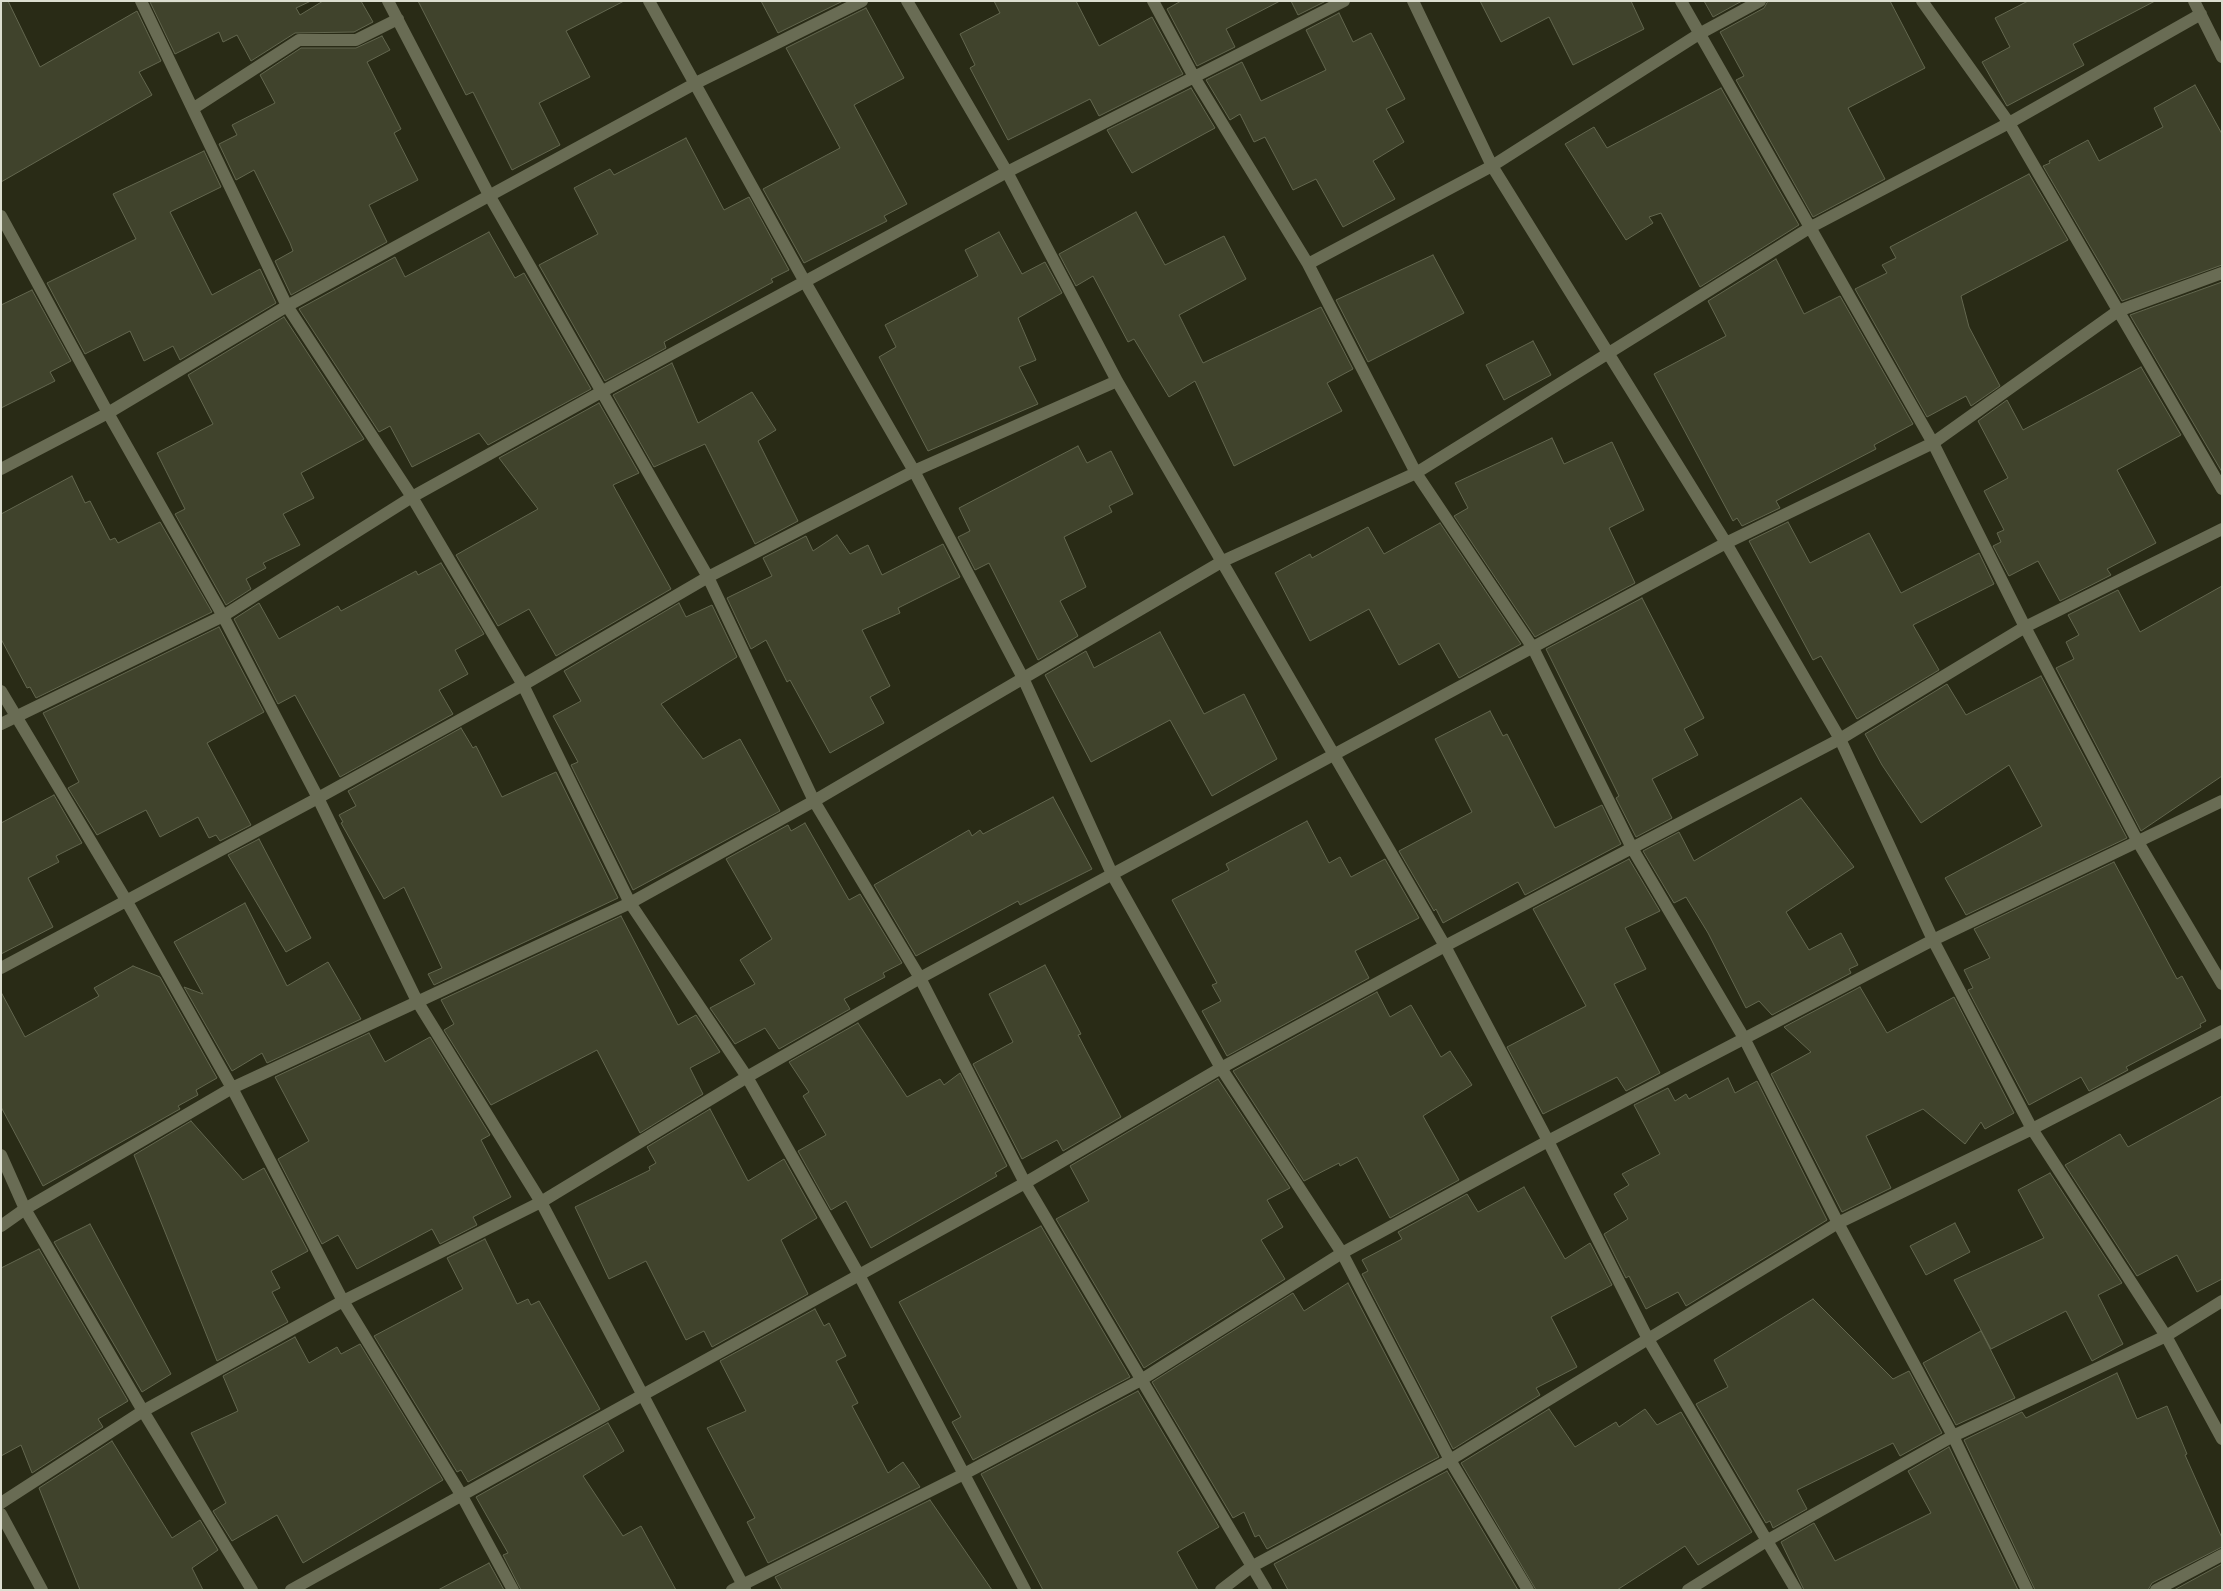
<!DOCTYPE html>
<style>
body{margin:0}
#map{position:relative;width:2223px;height:1591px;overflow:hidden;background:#292b16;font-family:"Fira Sans",sans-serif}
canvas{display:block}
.frame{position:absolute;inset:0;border:2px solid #dcded0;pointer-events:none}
</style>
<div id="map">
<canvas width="2223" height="1591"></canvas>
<div class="frame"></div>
</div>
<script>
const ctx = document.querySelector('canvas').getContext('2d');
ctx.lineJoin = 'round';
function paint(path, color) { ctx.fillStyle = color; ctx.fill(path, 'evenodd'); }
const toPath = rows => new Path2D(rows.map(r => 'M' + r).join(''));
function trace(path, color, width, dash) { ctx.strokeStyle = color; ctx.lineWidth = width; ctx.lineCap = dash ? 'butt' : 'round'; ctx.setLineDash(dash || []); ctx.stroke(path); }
const building = toPath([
 [1,1,8,1,40,67,137,11,161,61,139,72,152,95,1,182,1,1],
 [311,1,296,8,300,15,323,1,361,1,373,22,354,32,295,33,251,61,237,35,223,42,219,32,175,54,150,2,311,1],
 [418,1,624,1,566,31,590,77,539,103,560,145,512,170,473,92,466,95,418,1],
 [761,1,843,1,778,33,761,1],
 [994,1,1076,1,1099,46,1152,17,1183,74,1099,116,1090,99,1008,140,970,68,975,65,960,34,1000,13,994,1],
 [1181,1,1280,1,1226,29,1235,47,1197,66,1167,9,1181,1],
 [1291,1,1326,1,1298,15,1291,1],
 [1480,1,1631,1,1644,29,1573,65,1549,17,1501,42,1480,1],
 [1704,1,1742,1,1713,17,1704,1],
 [1768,1,1890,1,1925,68,1848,108,1885,179,1813,217,1736,80,1744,76,1720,32,1764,8,1768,1],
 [2028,1,2155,1,2073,44,2084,65,2007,106,1982,62,2010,47,1995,18,2028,1],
 [866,8,904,78,854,105,907,204,884,216,887,221,804,263,763,189,840,148,786,48,866,8],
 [1339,13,1353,42,1371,33,1405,99,1386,109,1404,142,1373,161,1395,199,1343,227,1316,179,1293,190,1265,137,1254,142,1240,114,1230,120,1206,80,1242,62,1261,101,1326,70,1306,30,1339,13],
 [382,36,390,50,367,62,401,129,394,133,418,180,369,205,387,242,291,295,275,261,293,251,290,243,254,170,236,180,219,144,237,135,232,125,275,103,260,75,301,48,356,48,382,36],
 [2195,85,2222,134,2222,265,2122,301,2043,166,2050,163,2049,161,2088,140,2099,161,2163,127,2154,108,2195,85],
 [1191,88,1215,128,1132,173,1107,130,1191,88],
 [1721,88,1799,225,1700,287,1661,213,1649,217,1653,223,1626,240,1565,144,1594,127,1607,148,1721,88],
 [686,138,724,210,749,197,789,270,771,279,773,282,664,342,666,348,605,381,539,265,598,234,574,188,610,169,614,175,686,138],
 [204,151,221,187,170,212,212,295,260,269,276,303,180,360,173,346,144,361,130,331,85,354,47,283,136,239,113,194,204,151],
 [2029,174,2068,240,1961,296,1969,327,2000,386,1971,406,1966,396,1927,417,1855,289,1887,273,1882,265,1896,258,1890,247,2029,174],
 [1136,212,1165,265,1224,236,1246,279,1179,315,1203,363,1321,307,1353,369,1327,383,1342,411,1234,466,1195,381,1169,397,1134,339,1128,342,1093,276,1076,286,1059,254,1136,212],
 [489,232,515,278,524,273,591,389,488,445,479,433,412,467,390,426,379,432,299,309,395,257,405,277,489,232],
 [999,232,1022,274,1045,262,1062,293,1018,318,1036,360,1019,367,1038,404,928,451,879,357,896,347,885,325,978,276,965,250,999,232],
 [1433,255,1464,313,1368,362,1336,300,1433,255],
 [1776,259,1804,314,1840,296,1913,424,1874,445,1876,449,1776,501,1780,508,1742,526,1737,518,1733,521,1654,374,1726,336,1708,301,1776,259],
 [2222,282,2222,472,2130,315,2222,282],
 [32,290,71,361,50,372,55,381,1,408,1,305,32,290],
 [284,317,364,439,301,473,314,498,283,514,300,545,263,563,266,568,246,579,251,589,226,605,175,514,185,509,157,453,213,424,188,375,284,317],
 [1533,341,1551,375,1504,400,1486,365,1533,341],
 [672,363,698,423,752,392,776,430,758,441,798,521,755,544,705,444,654,467,613,395,672,363],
 [2141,367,2181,435,2117,470,2156,543,2107,569,2111,575,2060,601,2038,561,2009,576,1993,546,2001,542,1997,533,2004,530,1984,491,2008,478,1978,421,2007,400,2023,430,2141,367],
 [599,403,639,473,613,485,671,589,556,656,529,609,498,626,456,555,538,509,499,458,599,403],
 [1552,438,1564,464,1612,442,1644,510,1609,528,1635,583,1535,637,1454,516,1468,508,1455,483,1552,438],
 [1078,446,1087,463,1111,451,1133,494,1109,506,1112,512,1064,537,1086,587,1060,601,1078,636,1038,660,989,563,975,570,958,537,970,531,959,508,1078,446],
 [72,476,85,503,90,501,110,540,115,538,118,543,160,522,212,612,36,698,30,687,27,688,1,639,1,514,72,476],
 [1788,522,1810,563,1869,533,1901,593,1979,553,1994,584,1913,625,1939,670,1857,719,1821,656,1813,660,1749,541,1788,522],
 [1440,523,1521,644,1459,678,1439,643,1399,665,1369,609,1310,641,1275,573,1310,554,1312,558,1368,527,1384,554,1440,523],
 [837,535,850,554,868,545,882,575,943,544,960,577,898,608,900,613,862,630,890,686,870,697,884,723,830,753,790,680,787,682,766,640,751,649,727,598,772,576,763,558,806,536,813,551,837,535],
 [441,563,484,634,455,650,468,674,439,690,453,714,340,777,295,695,278,704,234,619,259,603,279,639,338,606,341,611,416,571,418,575,441,563],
 [2222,586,2222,776,2141,831,2056,668,2074,659,2066,642,2079,635,2068,615,2118,590,2140,632,2222,586],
 [1642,598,1704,718,1684,729,1698,755,1652,779,1672,818,1636,837,1616,798,1619,796,1546,649,1642,598],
 [679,603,686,617,712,605,737,657,661,704,703,759,740,739,780,811,633,890,571,765,578,762,553,716,581,701,564,671,679,603],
 [219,627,264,712,207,743,251,825,220,841,216,835,209,838,198,817,160,837,146,810,97,835,68,788,79,782,43,713,219,627],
 [1160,632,1204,714,1244,694,1277,759,1212,796,1170,720,1091,762,1045,675,1086,651,1094,668,1160,632],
 [2041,676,2127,838,1966,915,1945,878,2042,826,2009,765,1921,823,1882,765,1865,734,1947,684,1966,715,2041,676],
 [1490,711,1503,736,1507,734,1555,828,1602,805,1621,844,1525,895,1518,882,1443,923,1436,909,1434,911,1399,851,1472,812,1435,739,1490,711],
 [461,728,473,748,476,746,502,797,556,772,618,898,434,985,428,974,442,968,404,887,384,899,341,823,343,822,339,815,356,806,348,791,461,728],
 [54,795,82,843,56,856,59,862,28,878,53,927,1,954,1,823,54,795],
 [1053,797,1092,869,1020,905,1018,901,916,956,874,885,969,830,972,836,980,830,983,834,1053,797],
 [1801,798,1854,867,1786,912,1809,950,1841,933,1858,965,1849,969,1851,973,1772,1015,1759,1001,1746,1008,1708,933,1686,897,1674,903,1643,851,1679,832,1694,861,1801,798],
 [1307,821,1329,863,1340,857,1351,877,1385,859,1419,918,1355,951,1369,978,1227,1056,1202,1011,1221,1001,1212,985,1217,983,1172,900,1229,870,1226,864,1307,821],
 [805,823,849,900,860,894,902,963,883,973,885,977,844,999,850,1009,779,1049,765,1028,735,1044,710,1008,755,984,740,960,772,939,726,859,788,825,791,831,805,823],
 [259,839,311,938,286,952,228,855,259,839],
 [1629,859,1660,911,1625,928,1646,969,1614,984,1660,1073,1626,1091,1617,1077,1543,1114,1507,1047,1586,1006,1533,909,1629,859],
 [2114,862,2177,979,2182,976,2206,1021,2200,1024,2201,1027,2126,1067,2128,1070,2089,1091,2081,1077,2029,1105,1968,990,1973,988,1964,970,1990,958,1974,929,2114,862],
 [245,903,287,986,328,962,361,1019,267,1063,262,1053,232,1071,184,987,203,994,174,942,245,903],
 [621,916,678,1025,696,1015,720,1052,690,1068,703,1094,640,1133,597,1050,491,1105,444,1030,454,1024,441,1000,621,916],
 [1045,965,1081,1034,1078,1035,1121,1117,1063,1151,1057,1140,1022,1159,973,1064,1013,1042,989,994,1045,965],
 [133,966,160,977,217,1078,196,1090,198,1095,178,1106,180,1109,43,1186,1,1107,1,992,25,1037,99,996,94,988,133,966],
 [1860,987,1887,1033,1954,997,2014,1113,1985,1129,1981,1122,1965,1144,1923,1109,1866,1136,1891,1188,1842,1212,1771,1074,1811,1052,1784,1027,1860,987],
 [1377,992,1390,1017,1411,1005,1441,1057,1450,1051,1472,1085,1423,1116,1459,1180,1390,1218,1357,1157,1340,1166,1339,1163,1304,1181,1233,1071,1377,992],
 [858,1023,907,1097,940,1079,944,1085,960,1073,1007,1166,995,1173,997,1176,871,1248,846,1201,831,1210,798,1151,826,1135,803,1096,809,1092,789,1062,858,1023],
 [369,1033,385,1062,430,1037,490,1135,481,1140,511,1197,473,1217,477,1225,440,1244,432,1229,357,1269,338,1235,322,1244,278,1159,309,1141,275,1077,369,1033],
 [1728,1078,1735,1093,1757,1081,1827,1220,1686,1306,1678,1292,1646,1309,1629,1276,1626,1278,1604,1234,1628,1219,1614,1194,1629,1185,1622,1174,1660,1154,1634,1105,1668,1088,1675,1101,1686,1094,1689,1099,1728,1078],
 [1218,1079,1290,1188,1267,1200,1283,1227,1261,1240,1285,1279,1144,1368,1056,1219,1089,1201,1070,1166,1218,1079],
 [2222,1096,2222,1279,2197,1292,2177,1255,2137,1276,2065,1165,2120,1134,2128,1147,2222,1096],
 [710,1109,748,1181,784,1159,817,1218,781,1240,808,1294,712,1347,704,1331,686,1340,646,1261,609,1279,575,1207,650,1170,649,1167,656,1163,647,1147,710,1109],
 [191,1121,243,1180,264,1168,308,1251,271,1271,280,1288,272,1292,288,1322,217,1361,134,1155,191,1121],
 [2050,1173,2122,1283,2098,1295,2123,1344,2092,1361,2066,1311,1991,1349,1954,1280,2044,1238,2018,1190,2050,1173],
 [1524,1187,1565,1259,1590,1243,1612,1285,1551,1317,1577,1367,1536,1388,1540,1395,1453,1449,1362,1274,1368,1271,1362,1260,1402,1239,1398,1232,1467,1194,1478,1212,1524,1187],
 [1955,1223,1970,1252,1926,1275,1910,1246,1955,1223],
 [90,1224,171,1374,142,1392,54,1242,90,1224],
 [1041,1226,1130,1377,973,1460,952,1422,961,1417,899,1302,1041,1226],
 [485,1239,517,1304,528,1299,531,1305,539,1301,600,1409,468,1482,461,1470,457,1472,374,1336,463,1289,447,1258,485,1239],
 [39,1249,128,1401,98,1419,103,1427,32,1473,21,1445,1,1456,1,1268,39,1249],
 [1348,1283,1439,1457,1267,1549,1259,1535,1255,1537,1244,1512,1233,1518,1152,1382,1293,1293,1304,1311,1348,1283],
 [1813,1299,1893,1379,1909,1371,1942,1433,1900,1456,1893,1443,1797,1490,1807,1509,1773,1528,1770,1521,1766,1523,1696,1404,1728,1387,1714,1360,1813,1299],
 [815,1309,824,1326,829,1323,846,1356,836,1361,858,1403,852,1406,888,1473,903,1462,920,1487,768,1563,747,1522,755,1518,707,1428,746,1411,720,1361,815,1309],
 [1981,1331,2015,1398,1956,1425,1923,1363,1981,1331],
 [295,1337,309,1363,337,1347,341,1354,360,1344,443,1480,303,1563,277,1515,232,1541,213,1511,226,1503,191,1433,238,1411,223,1376,295,1337],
 [2117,1373,2137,1419,2167,1406,2187,1454,2185,1455,2222,1538,2222,1547,2152,1583,2148,1590,2035,1590,1964,1440,2022,1412,2026,1418,2117,1373],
 [1138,1391,1219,1527,1177,1552,1198,1590,1043,1590,981,1474,1138,1391],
 [1549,1409,1575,1447,1616,1422,1619,1427,1645,1409,1657,1425,1681,1412,1752,1532,1698,1565,1685,1546,1617,1590,1536,1590,1461,1463,1549,1409],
 [608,1423,624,1451,583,1476,623,1536,641,1526,676,1590,521,1590,503,1555,508,1553,476,1497,608,1423],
 [112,1441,172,1538,200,1520,218,1550,192,1568,203,1590,80,1590,39,1488,112,1441],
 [1949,1447,2018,1590,1804,1590,1781,1542,1814,1523,1835,1561,1931,1513,1908,1471,1949,1447],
 [1447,1471,1518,1590,1288,1590,1274,1564,1447,1471],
 [930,1500,992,1590,782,1590,775,1577,930,1500],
 [489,1563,504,1590,438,1590,489,1563],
 [2222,1564,2222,1590,2174,1590,2222,1564]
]);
const minor = toPath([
 [141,1,287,306,412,497,523,685,630,903,747,1077,859,1275,1025,1590],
 [388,1,489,195,708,577,814,801,920,978,1025,1183,1266,1590],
 [649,1,805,282,914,471,1023,678,1113,876,1221,1068,1342,1253,1450,1460,1528,1590],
 [907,1,1007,172,1117,381,1445,946,1548,1141,1648,1339,1796,1590],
 [1153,1,1194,77,1308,264,1416,473,1533,648,1632,848,1744,1038,1838,1223,1953,1436,2027,1590],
 [1413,1,1492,166,1726,543,1840,739,1933,940,2032,1129,2166,1336,2222,1439],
 [1681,1,1933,443,2025,627,2138,842,2222,984],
 [1922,1,2009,123,2222,489],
 [2194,1,2222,57],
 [194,108,299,40,356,40,398,19],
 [1,216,108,413,223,616,318,798,417,1001,541,1202,745,1589],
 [1308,264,1492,166,1699,34,1760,1],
 [1,469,108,413,287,306,696,83,862,1],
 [1,691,126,900,232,1088,343,1301,462,1496,513,1590],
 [1,724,223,616,412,497,603,391,1007,172,1344,1],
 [1,968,318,798,523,685,708,577,914,471,1117,381],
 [1,1155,25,1209,143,1411,252,1590],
 [1,1226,25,1209,232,1088,630,903,814,801,1223,561,1416,473,1811,227,2009,123,2201,14],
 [1,1503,143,1411,343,1301,541,1202,747,1077,920,978,1726,543,1933,443,2118,311,2222,273],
 [1,1514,42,1590],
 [291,1590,1025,1183,1221,1068,1445,946,1840,739,2025,627,2222,529],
 [732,1590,964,1474,1141,1380,1342,1253,1548,1141,1933,940,2222,801],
 [1221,1590,1251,1567,1450,1460,1838,1223,2032,1129,2222,1031],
 [1688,1590,1768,1540,1953,1436,2166,1336,2222,1301],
 [2156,1590,2222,1555]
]);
paint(building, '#40432c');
trace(building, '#63674f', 1);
trace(minor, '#696c54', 12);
</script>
